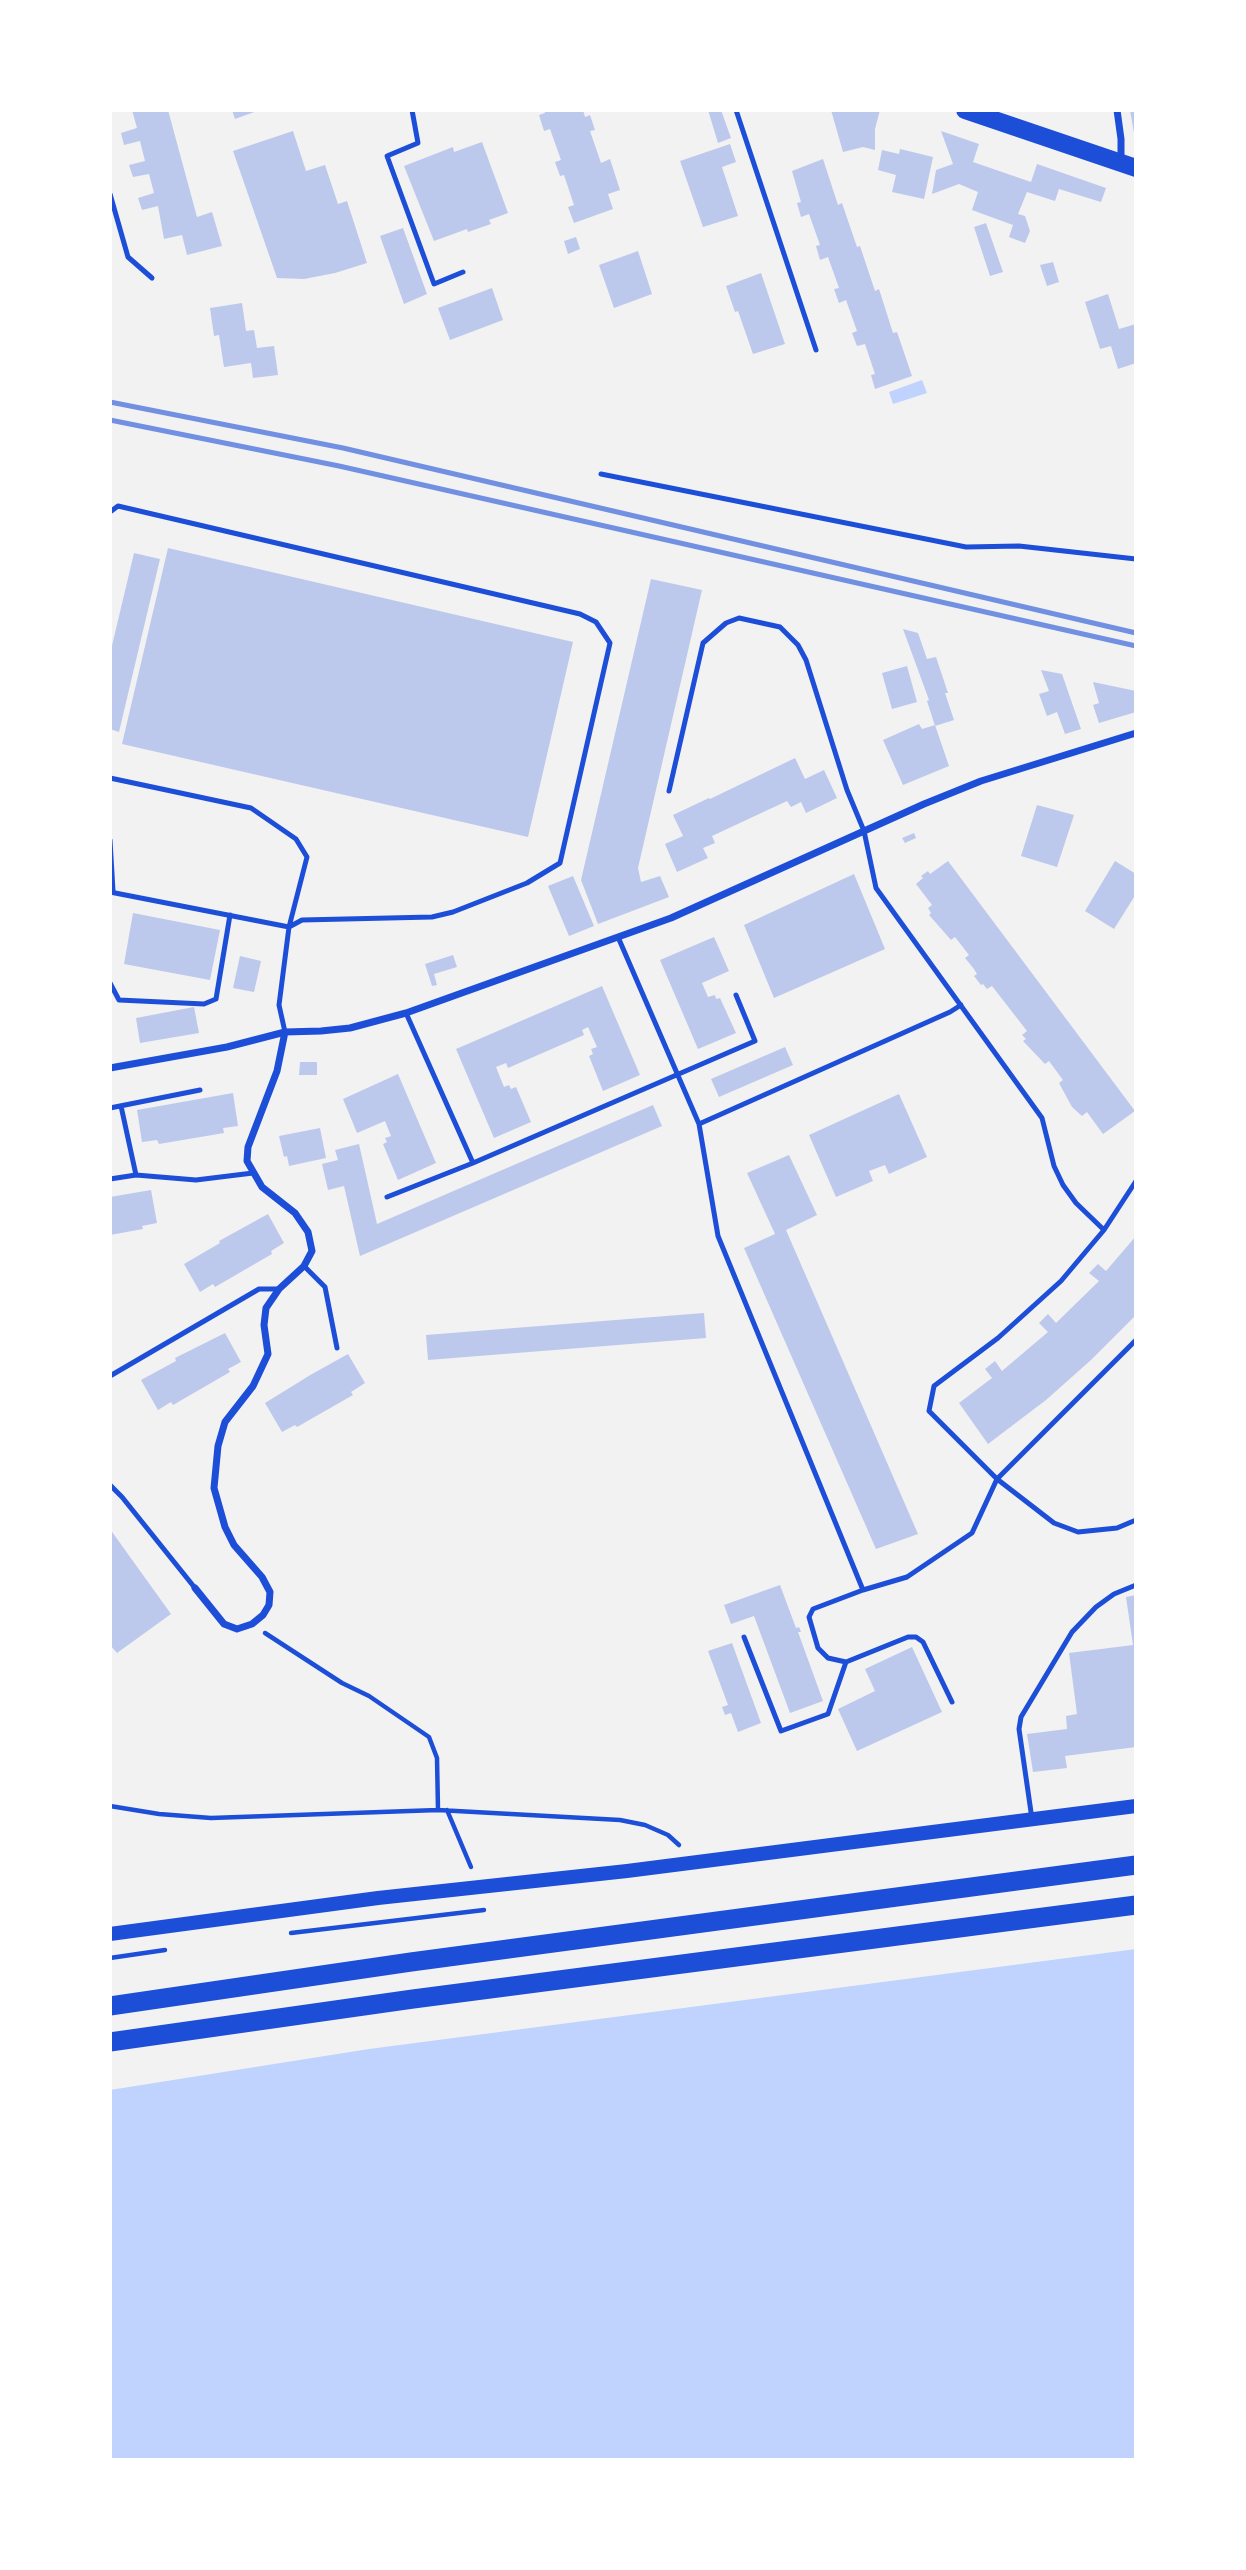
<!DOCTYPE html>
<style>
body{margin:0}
#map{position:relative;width:1246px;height:2570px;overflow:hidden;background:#f2f2f2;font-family:Ubuntu,sans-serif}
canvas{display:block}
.frame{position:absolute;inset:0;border:112px solid #fff;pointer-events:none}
</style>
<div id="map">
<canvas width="1246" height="2570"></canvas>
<div class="frame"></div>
</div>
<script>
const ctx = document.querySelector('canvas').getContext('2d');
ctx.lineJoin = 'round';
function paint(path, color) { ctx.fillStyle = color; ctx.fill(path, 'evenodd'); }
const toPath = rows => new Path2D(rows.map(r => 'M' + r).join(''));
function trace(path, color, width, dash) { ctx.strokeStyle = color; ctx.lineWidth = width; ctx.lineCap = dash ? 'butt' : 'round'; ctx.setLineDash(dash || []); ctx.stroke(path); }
const water = toPath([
 [922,380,927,393,893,404,889,392],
 [1136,1949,1136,2460,110,2460,110,2090,369,2049]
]);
const building = toPath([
 [132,110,168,110,197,217,212,212,222,246,187,255,182,235,164,239,158,206,142,210,138,198,154,193,149,174,133,177,129,165,145,161,140,141,124,145,121,133,137,128],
 [232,110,257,110,257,111,235,119],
 [544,110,583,110,585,117,590,115,595,130,590,131,601,163,610,159,620,190,608,194,613,209,574,223,568,207,574,205,564,175,560,176,555,162,561,160,550,129,544,131,539,115,545,113],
 [708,110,721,110,731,138,718,143],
 [831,110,880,110,875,129,875,150,863,147,843,152],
 [1130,110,1136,110,1136,133,1134,133],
 [293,131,306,171,325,165,338,204,347,201,367,263,335,273,304,279,277,278,233,151],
 [941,131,979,144,973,162,1031,182,1037,164,1106,188,1101,202,1059,189,1055,201,1027,192,1018,214,1025,216,1030,231,1025,243,1009,237,1013,225,972,210,978,192,959,184,932,194,936,170,953,164],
 [482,142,508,213,489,220,491,224,468,232,467,229,434,241,404,166,453,147,454,152],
 [730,144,736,162,722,167,738,216,703,227,680,161],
 [900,149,933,157,924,199,892,192,896,175,878,170,882,150,899,154],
 [823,159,838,205,842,203,857,247,860,246,875,291,879,289,893,333,897,332,912,376,875,389,871,375,875,374,865,344,857,346,852,333,857,331,846,300,839,303,834,289,839,288,828,257,820,260,816,246,820,245,809,214,801,217,797,203,801,202,792,171],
 [986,223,1003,272,990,276,974,227],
 [403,228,427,294,404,304,380,236],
 [576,237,580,249,568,254,564,241],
 [638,251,652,294,614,308,599,265],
 [1053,262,1059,282,1047,286,1040,265],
 [761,273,785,344,753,354,738,311,735,312,726,286],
 [492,288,503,320,450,340,438,308],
 [1108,294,1119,329,1136,324,1136,363,1118,369,1111,346,1100,349,1085,302],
 [242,303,246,331,254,330,257,348,274,346,278,375,253,378,251,363,224,367,219,335,214,336,210,308],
 [168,548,573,642,528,837,122,744],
 [134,553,160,559,119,732,110,729,110,654],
 [651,579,702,590,638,868,641,882,660,876,669,897,598,924,581,880],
 [903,629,918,633,927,659,936,657,948,693,945,693,954,720,935,726,927,701,929,700],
 [907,666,917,702,892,709,882,673],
 [1041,670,1062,674,1081,729,1065,734,1057,712,1047,716,1039,694,1049,691],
 [1093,682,1136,691,1136,712,1099,723,1093,705,1099,703],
 [919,724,922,729,935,725,949,766,903,785,883,740],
 [795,758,805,779,824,770,837,798,806,813,801,802,791,807,787,801,712,836,715,843,703,848,708,858,677,872,665,844,683,836,673,815,709,798,710,799],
 [1037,805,1074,815,1057,867,1021,856],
 [914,833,916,838,905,843,902,838],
 [948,861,1135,1111,1103,1134,1087,1112,1082,1116,1072,1107,1059,1083,1063,1080,1049,1061,1045,1064,1023,1041,1026,1039,1022,1035,1027,1031,992,986,987,989,983,984,981,985,974,976,977,974,974,969,965,958,969,955,955,937,951,940,929,915,931,913,928,908,932,905,916,884,923,878,921,876,928,871,930,874],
 [1115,861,1136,874,1136,894,1114,929,1085,911],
 [854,874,885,949,774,998,744,925],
 [573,876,594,926,569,936,548,886],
 [133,913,220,930,210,980,124,964],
 [714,937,729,971,702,983,708,997,715,995,716,999,720,998,736,1033,698,1049,660,960],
 [453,955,457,967,434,974,437,985,432,986,425,964],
 [240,956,261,961,254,992,233,988],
 [602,986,640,1075,603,1091,589,1056,593,1054,591,1049,597,1047,588,1027,582,1030,584,1035,508,1068,506,1063,496,1067,504,1087,509,1085,511,1089,516,1087,531,1122,494,1138,456,1049],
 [194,1007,199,1033,140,1043,136,1018],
 [785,1047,793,1065,719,1097,711,1079],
 [300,1062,317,1062,317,1075,299,1075],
 [398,1074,436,1163,398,1180,383,1144,387,1142,385,1138,391,1136,385,1121,357,1133,343,1099],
 [233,1093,238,1126,223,1128,224,1133,159,1144,157,1140,142,1142,137,1110],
 [899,1094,927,1157,889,1174,885,1165,869,1171,873,1181,836,1197,809,1135],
 [653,1105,662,1126,360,1256,344,1186,328,1190,322,1164,338,1160,335,1150,359,1144,377,1224],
 [320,1128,326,1158,289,1166,287,1156,284,1157,279,1136],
 [789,1155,817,1215,786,1230,918,1534,876,1549,744,1248,775,1234,747,1173],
 [151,1190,157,1223,142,1226,143,1229,110,1235,110,1197],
 [268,1214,284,1243,271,1251,272,1254,215,1287,213,1284,200,1292,184,1264,220,1243,219,1241],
 [1136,1236,1136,1315,1091,1360,1046,1400,988,1444,959,1403,992,1378,985,1369,995,1361,1002,1371,1048,1332,1039,1323,1048,1314,1056,1323,1099,1281,1089,1273,1098,1264,1106,1271],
 [704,1313,706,1338,428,1360,426,1335],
 [225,1333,241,1362,228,1369,230,1372,173,1405,171,1402,158,1410,141,1380,176,1361,175,1358],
 [348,1354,365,1383,351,1392,353,1395,297,1427,295,1425,282,1432,265,1403,312,1374],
 [110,1529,171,1614,117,1653,110,1645],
 [780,1585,796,1628,799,1627,801,1632,798,1632,823,1701,790,1713,754,1616,731,1624,724,1605],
 [1136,1595,1136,1747,1065,1756,1067,1768,1033,1772,1027,1734,1067,1729,1066,1716,1077,1714,1069,1653,1133,1645,1126,1597],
 [732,1643,761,1723,738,1732,731,1713,725,1715,722,1707,728,1705,708,1651],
 [912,1647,942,1712,857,1751,838,1709,875,1691,865,1669]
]);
const path = toPath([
 [265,1633,342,1683,369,1696,429,1737,437,1758,438,1810],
 [110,1806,159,1814,211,1818,438,1810,620,1820,645,1825,668,1835,679,1845],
 [447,1810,471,1867],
 [291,1933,484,1910],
 [110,1958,165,1950]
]);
const service = toPath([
 [412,110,418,143,387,156,434,284,463,272],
 [736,110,816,350],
 [110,194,128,257,152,278],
 [601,474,966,547,1019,546,1136,559],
 [110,512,118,506,580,614,596,622,610,643,560,863,527,883,453,912,432,917,302,920,289,927,279,1005,285,1032],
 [110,778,251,808,296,839,307,857,289,927,110,892],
 [110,840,113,891],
 [618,937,699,1124,718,1236,863,1590,907,1577,972,1533,997,1479,929,1411,934,1386,998,1338,1061,1281,1104,1230,1076,1203,1063,1185,1054,1166,1042,1118,876,888,864,831,847,790,806,660,798,645,780,627,739,618,726,623,703,643,669,791],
 [110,983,119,1000,204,1004,216,999,230,915],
 [406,1013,473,1163,755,1041,736,995],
 [121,1106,136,1175],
 [110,1108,200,1090],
 [699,1124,950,1012,961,1005],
 [110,1179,136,1175,196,1180,253,1173],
 [387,1197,473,1163],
 [1104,1230,1136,1181],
 [304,1266,325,1287,337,1348],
 [1136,1340,997,1479,1054,1523,1078,1532,1117,1528,1136,1520],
 [110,1376,259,1289,279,1289],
 [110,1485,122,1497,195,1588],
 [863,1590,813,1609,809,1617,818,1648,828,1658,846,1662,908,1637,916,1637,923,1642,952,1702],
 [744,1637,781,1731,828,1714,846,1662],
 [1032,1819,1019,1729,1021,1717,1072,1632,1096,1607,1114,1594,1136,1585]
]);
const minor = toPath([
 [1117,110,1121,139,1121,162],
 [110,1068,227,1047,285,1032,321,1031,350,1028,406,1013,671,918,924,804,981,781,1136,733],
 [195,1588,224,1624,237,1629,252,1624,263,1615,269,1605,270,1592,262,1577,234,1545,225,1527,214,1488,218,1446,225,1422,253,1386,268,1354,264,1325,266,1308,279,1289,304,1266,312,1251,308,1232,295,1213,262,1187,247,1161,248,1147,277,1071,285,1032]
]);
const secondary = toPath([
 [110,1934,378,1898,627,1871,1136,1806]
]);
const primary = toPath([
 [965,110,1136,168]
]);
const trunk = toPath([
 [110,2006,411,1962,1136,1865],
 [110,2042,413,1999,1136,1905]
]);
const rail = toPath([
 [110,402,343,448,1136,633],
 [110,420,339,466,1136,646]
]);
paint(water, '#bfd3fe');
paint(building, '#bdc9ec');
trace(path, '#1d4ed8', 4.5);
trace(service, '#1d4ed8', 5);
trace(minor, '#1d4ed8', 7);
trace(secondary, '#1d4ed8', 14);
trace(primary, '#1d4ed8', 18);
trace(trunk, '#1d4ed8', 19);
trace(rail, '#7290e2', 5);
</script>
